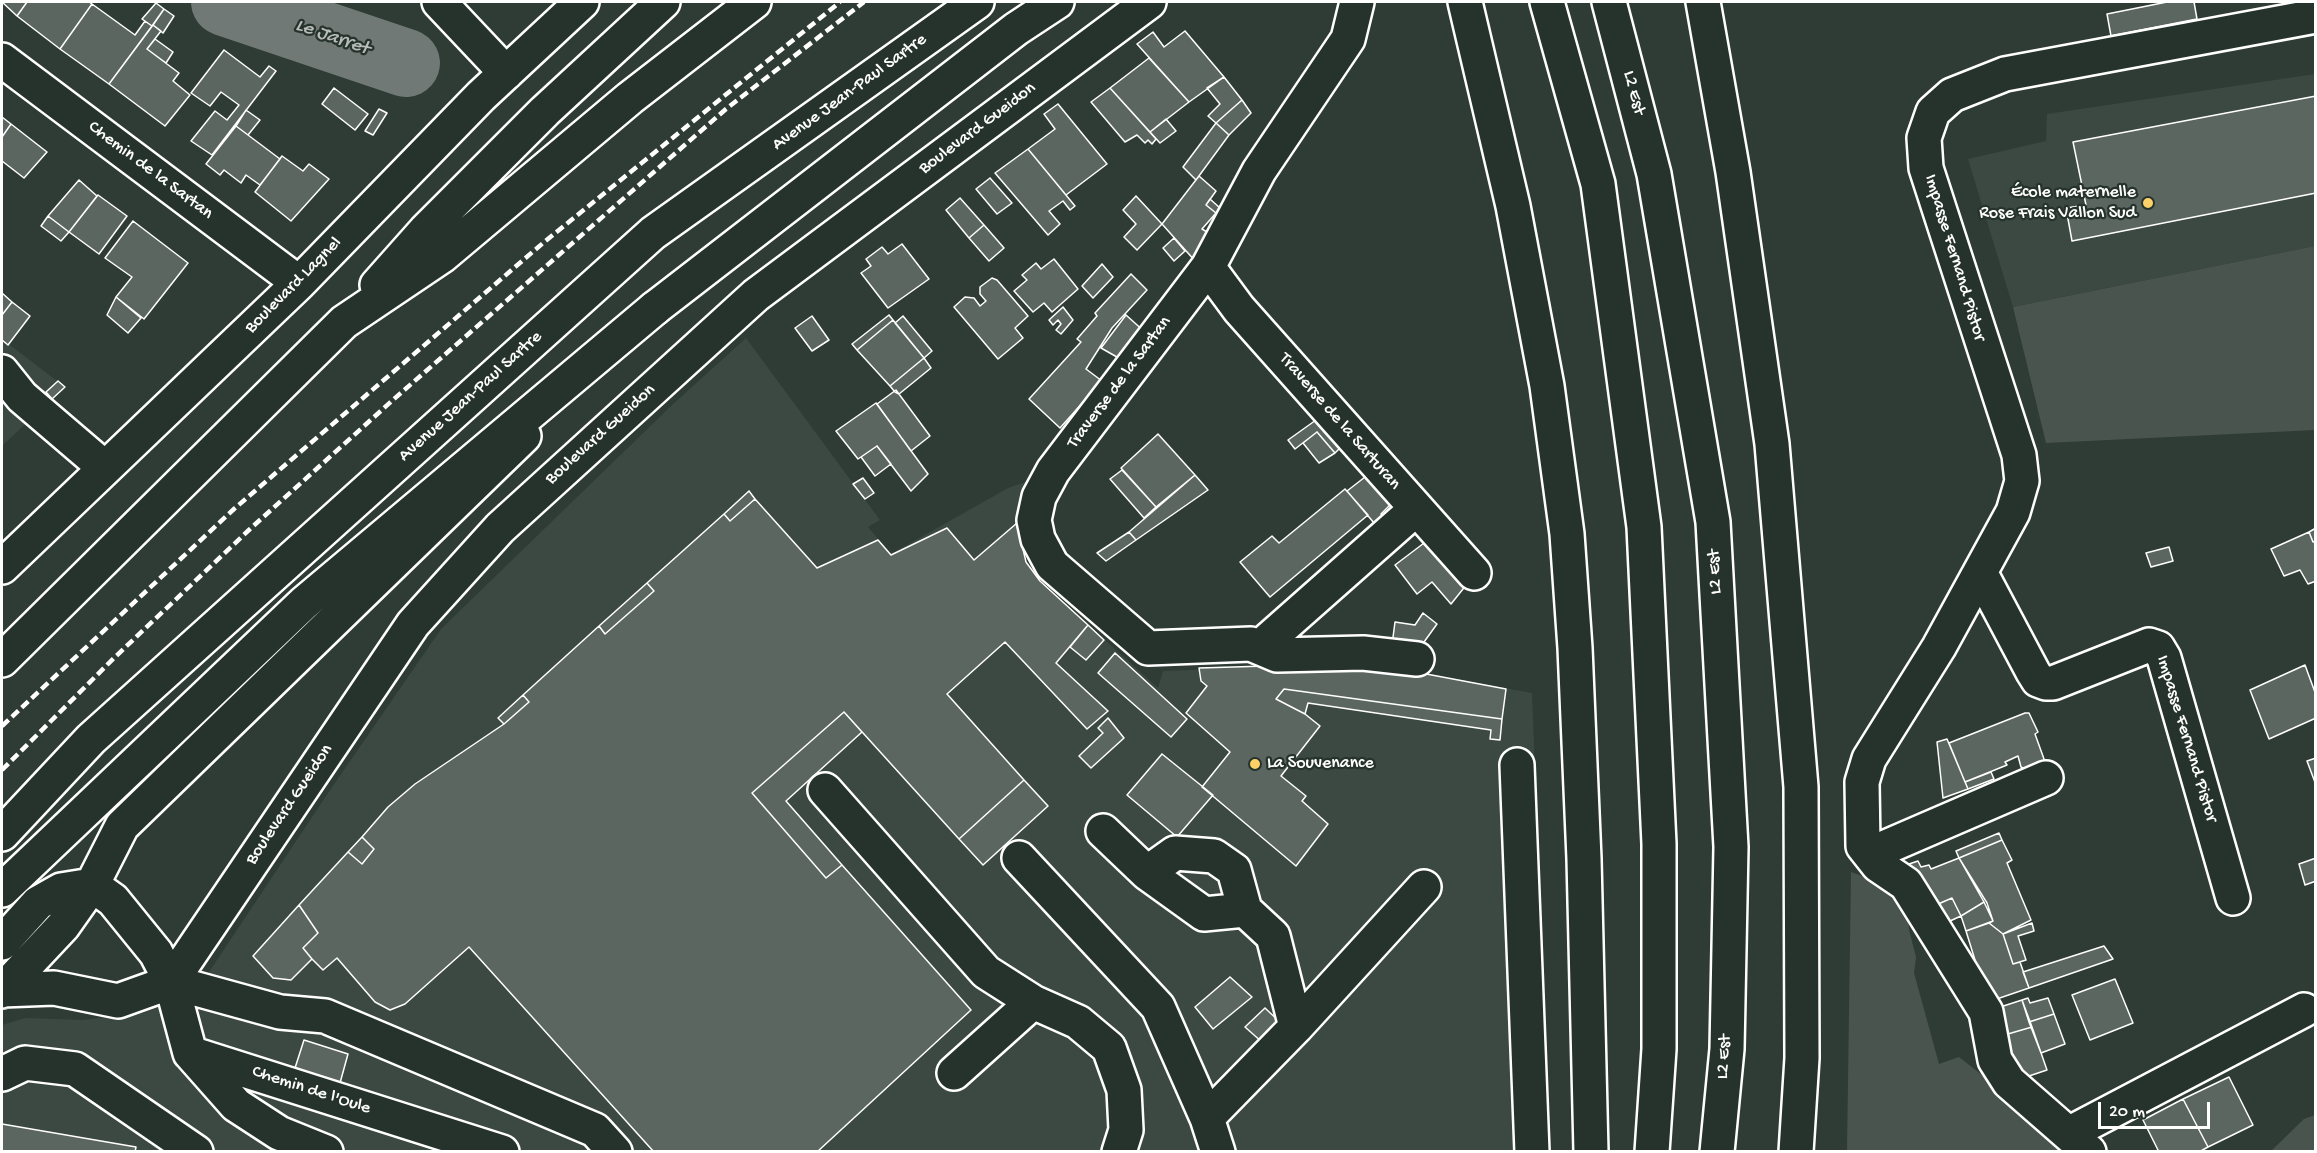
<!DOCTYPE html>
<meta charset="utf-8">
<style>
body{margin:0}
#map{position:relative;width:2317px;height:1153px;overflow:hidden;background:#2f3b35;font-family:"Gochi Hand",sans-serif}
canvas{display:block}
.frame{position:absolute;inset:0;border:3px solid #fff;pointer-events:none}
.scale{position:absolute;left:2098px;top:1102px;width:112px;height:27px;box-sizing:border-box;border:3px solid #fff;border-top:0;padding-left:8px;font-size:18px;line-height:21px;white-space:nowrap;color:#fff;-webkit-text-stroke:4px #26332d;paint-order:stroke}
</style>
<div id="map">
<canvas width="2317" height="1153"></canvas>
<div class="frame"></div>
<div class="scale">20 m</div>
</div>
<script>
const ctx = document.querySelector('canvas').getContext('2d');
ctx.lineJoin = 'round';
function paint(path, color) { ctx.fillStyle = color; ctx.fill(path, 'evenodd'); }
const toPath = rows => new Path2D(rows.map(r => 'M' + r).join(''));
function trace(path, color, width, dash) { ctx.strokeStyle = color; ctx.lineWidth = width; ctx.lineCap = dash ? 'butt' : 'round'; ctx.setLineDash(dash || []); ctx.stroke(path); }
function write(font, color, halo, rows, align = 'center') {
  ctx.font = font + ' "Gochi Hand",sans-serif'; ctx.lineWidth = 4.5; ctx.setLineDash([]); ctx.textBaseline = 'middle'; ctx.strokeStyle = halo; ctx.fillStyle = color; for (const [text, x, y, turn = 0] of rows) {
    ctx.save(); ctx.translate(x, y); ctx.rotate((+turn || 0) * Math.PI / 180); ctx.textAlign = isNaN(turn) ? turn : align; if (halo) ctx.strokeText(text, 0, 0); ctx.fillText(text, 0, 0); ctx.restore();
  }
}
const built = toPath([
 [2315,74,2315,246,2013,307,1968,159,2046,141,2047,114],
 [746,338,880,520,868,527,891,554,1008,488,1034,479,1020,502,1017,523,1026,562,1040,581,1158,688,1163,671,1368,663,1532,693,1550,1151,2,1152,2,1025,25,1018,82,1020,143,1013,178,1000,207,975,326,796,441,629,672,405],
 [2,339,65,387,2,446]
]);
const green = toPath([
 [2315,246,2315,430,2046,443,2013,307],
 [1851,872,1885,884,1907,901,1909,930,1916,957,1914,973,1939,1064,1959,1057,2038,1119,2066,1151,1847,1152],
 [2315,1115,2315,1151,2271,1151,2304,1119]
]);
const river = toPath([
 [225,2,406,63]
]);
const building = toPath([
 [2,2,27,2,17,16,2,2],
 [27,2,89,2,92,4,60,49,17,16,27,2],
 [2167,2,2194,2,2197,19,2111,36,2107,14,2167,2],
 [156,3,164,9,152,26,142,19,156,3],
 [92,4,135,35,145,21,152,26,109,84,60,49,92,4],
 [164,9,174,16,163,33,153,25,164,9],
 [153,25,161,31,147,49,179,73,173,81,190,95,165,126,109,84,153,25],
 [1185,31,1224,77,1189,102,1137,44,1153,32,1164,47,1185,31],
 [155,39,173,52,166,63,147,49,155,39],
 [224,50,260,77,269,66,276,71,212,155,191,141,215,111,227,120,239,105,221,92,210,106,191,93,224,50],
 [1149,58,1189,102,1150,132,1110,88,1149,58],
 [1224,77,1242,100,1216,123,1208,116,1220,104,1207,88,1224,77],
 [334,88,368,114,355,130,322,104,334,88],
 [1110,88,1156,139,1152,144,1148,140,1145,143,1137,135,1125,142,1091,102,1110,88],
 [2316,96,2316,193,2072,241,2066,208,2086,205,2073,142,2316,96],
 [1242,100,1251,113,1229,135,1216,123,1242,100],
 [1058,104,1107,164,1066,195,1028,149,1055,129,1044,114,1058,104],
 [379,109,387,113,373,135,365,131,379,109],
 [246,110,260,120,248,135,236,126,246,110],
 [2,117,11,124,2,137,2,117],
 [1166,119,1176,131,1160,143,1150,132,1166,119],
 [1216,123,1229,135,1196,180,1183,167,1216,123],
 [11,124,47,152,24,178,2,161,2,137,11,124],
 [236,126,280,159,260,185,246,175,241,183,224,170,220,175,206,164,236,126],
 [1028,149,1075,206,1070,210,1063,201,1049,211,1060,224,1048,235,995,173,1028,149],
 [282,156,303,171,309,164,329,179,291,221,255,192,282,156],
 [1199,176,1216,191,1206,205,1216,213,1202,229,1212,235,1196,262,1162,224,1199,176],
 [990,178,1012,203,997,214,976,189,990,178],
 [79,180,97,196,69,232,48,216,79,180],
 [98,195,127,216,99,254,69,232,98,195],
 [1136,196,1162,224,1137,250,1124,237,1136,224,1123,210,1136,196],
 [960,198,984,225,969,238,946,210,960,198],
 [1210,199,1220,208,1216,213,1206,205,1210,199],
 [48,216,69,232,61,241,41,226,48,216],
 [133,221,188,263,144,319,116,297,132,277,105,258,133,221],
 [984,225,1004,248,989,261,969,238,984,225],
 [1174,238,1185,251,1174,261,1163,248,1174,238],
 [902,244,929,279,888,308,861,273,871,266,866,259,882,247,888,254,902,244],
 [1054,259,1078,289,1052,312,1044,303,1033,312,1014,291,1027,280,1022,275,1036,263,1041,269,1054,259],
 [1102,264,1113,277,1093,298,1082,286,1102,264],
 [1131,274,1147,290,1112,328,1086,369,1102,381,1060,428,1029,399,1081,342,1077,339,1097,316,1095,313,1131,274],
 [992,278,997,280,1028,316,1015,328,1023,338,998,359,954,307,965,297,974,298,980,306,986,301,980,294,980,287,992,278],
 [2,293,12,302,2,315,2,293],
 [116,297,141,318,128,333,107,315,116,297],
 [12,302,30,316,8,345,2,340,2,315,12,302],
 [1063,307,1073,320,1061,334,1056,330,1061,324,1058,320,1053,325,1049,320,1063,307],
 [889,315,893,320,857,350,852,344,889,315],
 [1126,315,1146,333,1124,361,1101,348,1126,315],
 [812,316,829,340,812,351,795,328,812,316],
 [903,316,932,351,924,358,895,323,903,316],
 [893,320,924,358,890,386,857,350,893,320],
 [924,358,931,368,899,394,895,392,890,386,924,358],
 [58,381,65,387,52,399,46,392,58,381],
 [896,390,930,436,911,451,877,404,896,390],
 [876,403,928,474,911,491,877,446,858,459,836,431,876,403],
 [1316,420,1321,427,1324,422,1343,445,1335,453,1317,432,1295,449,1288,440,1316,420],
 [1317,432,1335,453,1319,463,1303,443,1317,432],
 [1158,434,1195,475,1156,507,1121,468,1158,434],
 [877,446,891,464,875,476,861,457,877,446],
 [1122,470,1156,507,1144,518,1110,479,1122,470],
 [1374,470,1397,498,1381,514,1389,523,1380,530,1347,491,1374,470],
 [1195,475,1208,490,1136,540,1129,532,1195,475],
 [863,478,874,493,865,499,853,484,863,478],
 [1345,489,1368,515,1270,597,1240,562,1272,536,1279,543,1345,489],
 [749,491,755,499,730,521,724,514,749,491],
 [755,499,817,568,878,540,891,555,947,528,974,560,1017,523,1026,562,1040,581,1088,625,1056,663,1108,711,1087,729,1005,642,947,694,1024,780,959,839,844,712,752,793,826,878,842,865,971,1010,817,1152,654,1152,469,947,405,1004,390,1010,375,1002,337,958,323,970,312,959,303,948,318,933,299,905,348,852,362,864,374,849,362,837,388,807,415,784,504,724,529,702,523,695,599,626,605,634,654,591,647,583,724,514,730,521,755,499],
 [2316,528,2316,541,2313,542,2309,532,2316,528],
 [1129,532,1136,540,1106,561,1097,553,1129,532],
 [2309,532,2313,542,2316,541,2316,581,2308,584,2300,570,2284,576,2271,549,2309,532],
 [1432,537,1471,579,1451,604,1432,582,1417,594,1395,565,1432,537],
 [2169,547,2173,561,2151,567,2146,553,2169,547],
 [647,583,654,591,605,634,599,626,647,583],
 [1423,613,1437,624,1419,649,1392,645,1395,622,1415,625,1423,613],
 [1088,625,1104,640,1086,660,1070,647,1088,625],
 [1115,653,1187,719,1171,737,1098,673,1115,653],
 [1368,663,1506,689,1502,719,1284,689,1276,699,1305,714,1320,726,1281,776,1306,796,1302,801,1328,824,1296,866,1202,787,1230,752,1186,713,1207,686,1201,681,1199,668,1368,663],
 [2305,665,2316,695,2316,718,2269,739,2250,690,2305,665],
 [1284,689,1502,719,1500,740,1490,739,1491,730,1308,703,1305,714,1276,699,1284,689],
 [523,695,529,702,504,724,498,718,523,695],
 [844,712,862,732,786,801,842,865,826,878,752,793,844,712],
 [2025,713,2029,713,2038,732,2035,734,2044,759,2041,767,2028,771,2021,767,2018,756,2005,762,2007,765,1965,782,1949,743,2025,713],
 [1108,718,1124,738,1091,768,1079,756,1103,733,1098,728,1108,718],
 [1947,739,1968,789,1943,798,1937,742,1947,739],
 [1162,754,1213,795,1177,837,1127,795,1162,754],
 [2316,758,2316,785,2307,761,2316,758],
 [1991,772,1994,779,1968,789,1965,782,1991,772],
 [1024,780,1048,806,983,865,959,839,1024,780],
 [1999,833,2002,840,1959,858,1956,851,1999,833],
 [362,837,374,849,362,864,348,852,362,837],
 [2002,840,2012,860,2007,863,2031,920,2003,934,1989,923,1993,921,1987,903,1959,858,2002,840],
 [1959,858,1984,902,1961,916,1952,898,1929,908,1906,865,1918,861,1921,867,1929,865,1931,869,1959,858],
 [2316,858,2316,881,2305,885,2299,864,2316,858],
 [1952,898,1961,916,1939,926,1929,908,1952,898],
 [1984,902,1993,921,1966,931,1961,916,1984,902],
 [299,905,318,933,303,948,312,959,291,980,273,978,253,956,299,905],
 [1989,923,2003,934,2013,964,2020,962,2029,988,1988,1002,1966,931,1989,923],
 [2032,923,2034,931,2018,936,2026,960,2013,964,2003,934,2032,923],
 [2104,946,2113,959,2029,988,2023,972,2104,946],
 [1230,977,1252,997,1213,1029,1195,1007,1230,977],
 [2115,979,2133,1023,2090,1040,2072,995,2115,979],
 [2028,998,2030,1003,2048,998,2054,1014,2029,1022,2022,1000,2028,998],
 [2022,1000,2032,1027,2001,1036,1991,1010,2022,1000],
 [1265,1008,1283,1025,1263,1043,1245,1027,1265,1008],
 [2054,1014,2065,1044,2041,1053,2029,1022,2054,1014],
 [2032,1027,2047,1070,2023,1078,2001,1036,2032,1027],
 [304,1040,348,1054,340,1083,295,1068,304,1040],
 [2229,1077,2253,1125,2208,1147,2183,1099,2229,1077],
 [2183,1099,2208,1147,2199,1152,2159,1152,2143,1120,2183,1099],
 [2,1124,136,1147,135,1152,2,1152,2,1124]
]);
const minor = toPath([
 [439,2,506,73],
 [1357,2,1348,39,1259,171,1208,267,1053,471,1039,497,1034,520,1038,539,1052,565,1148,648,1251,644,1277,655,1363,653,1417,659],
 [2,60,299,283],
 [1208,267,1239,309,1474,573],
 [2,372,22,397,105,468],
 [2,567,299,283,481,96,582,2],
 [1980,572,2033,672,2038,680,2046,683,2053,683,2149,645,2158,648,2164,658,2233,898],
 [1260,647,1416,509],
 [1517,765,1532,1152],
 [825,790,986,972,1033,1002,1078,1022,1109,1048,1124,1090,1126,1130,1119,1152],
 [1103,831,1147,873,1175,853,1214,856,1234,870,1245,910,1273,936,1296,1027],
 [1870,854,2046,778],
 [1019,858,1158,1007,1207,1118,1218,1152],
 [1147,873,1204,914,1245,910],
 [2,943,38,903,61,890,92,885,113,900,156,953,171,982,190,1053,502,1152],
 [171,982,280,1012,325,1016,595,1130,615,1152],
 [2,990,54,988,118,1001,171,982,413,624,500,528,756,295,1149,2],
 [2,991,63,926,92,885,122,826,524,436],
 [190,1053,236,1105,279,1133,326,1152],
 [954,1073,1033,1002],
 [2,1074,25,1063,75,1069,196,1152],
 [1207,1118,1296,1027,1424,887],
 [2070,1133,2304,1010],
 [2089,1152,2009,1082,1995,1060,1986,1012,1906,884,1878,865,1863,846,1862,782,1869,759,1939,647,1990,554,2013,512,2022,481,2019,455,1926,168,1924,138,1933,112,1952,95,2005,74,2316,16]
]);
const major = toPath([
 [655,308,1016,29,1057,2]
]);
const highway = toPath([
 [1465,2,1513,206,1547,386,1567,534,1575,648,1584,859,1591,1152],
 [1547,2,1598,184,1644,527,1659,844,1659,1049,1652,1152],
 [1609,2,1654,174,1713,522,1731,847,1727,1049,1717,1152],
 [1703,2,1733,172,1772,444,1801,787,1802,1058,1796,1152],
 [377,285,425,231,545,111,663,2],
 [2,660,344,322,442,256,630,98,754,2],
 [2,834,91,739,653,233,977,2],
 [2,890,304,603,655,308]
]);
const rail = toPath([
 [2,726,234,509,543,243,840,2],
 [2,770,114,658,250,529,394,399,726,109,864,2]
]);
const markers = [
 [2148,203,6,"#ffd166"],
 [1255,764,6,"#ffd166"]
];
const streetNames = [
 ["Avenue Jean-Paul Sartre",850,93,-36],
 ["L2 Est",1633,93,75],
 ["Boulevard Gueidon",978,129,-37],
 ["Chemin de la Sartan",150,171,37],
 ["Impasse Fernand Pistor",1954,258,73],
 ["Boulevard Lagnel",294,286,-45],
 ["Traverse de la Sartan",1120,383,-53],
 ["Avenue Jean-Paul Sartre",471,397,-42],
 ["Traverse de la Sarturan",1339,422,49],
 ["Boulevard Gueidon",601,435,-42],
 ["L2 Est",1716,572,-93],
 ["Impasse Fernand Pistor",2186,739,73],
 ["Boulevard Gueidon",290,805,-56],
 ["L2 Est",1725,1057,-86],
 ["Chemin de l'Oule",311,1091,18]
];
const poiNames = [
 ["École maternelle",2136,193],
 ["Rose Frais Vallon Sud",2136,214],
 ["La Souvenance",1267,764,"left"]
];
const waterNames = [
 ["Le Jarret",332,38,19]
];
paint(built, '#3c4842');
paint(green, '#4a544f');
trace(river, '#707975', 68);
paint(building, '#5b6661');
trace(building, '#fff', 1.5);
trace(minor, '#fff', 38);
trace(major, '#fff', 38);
trace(highway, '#fff', 38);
trace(minor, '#26332d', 33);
trace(major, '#26332d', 33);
trace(highway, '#26332d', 33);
trace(rail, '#fff', 4.5, [9, 4.5]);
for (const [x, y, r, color] of markers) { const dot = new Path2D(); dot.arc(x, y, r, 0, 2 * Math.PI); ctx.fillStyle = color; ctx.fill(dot); trace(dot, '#26332d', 2); }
write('18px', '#fff', '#26332d', streetNames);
write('18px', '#fff', '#26332d', poiNames, 'right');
write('italic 20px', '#b8bcba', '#26332d', waterNames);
</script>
